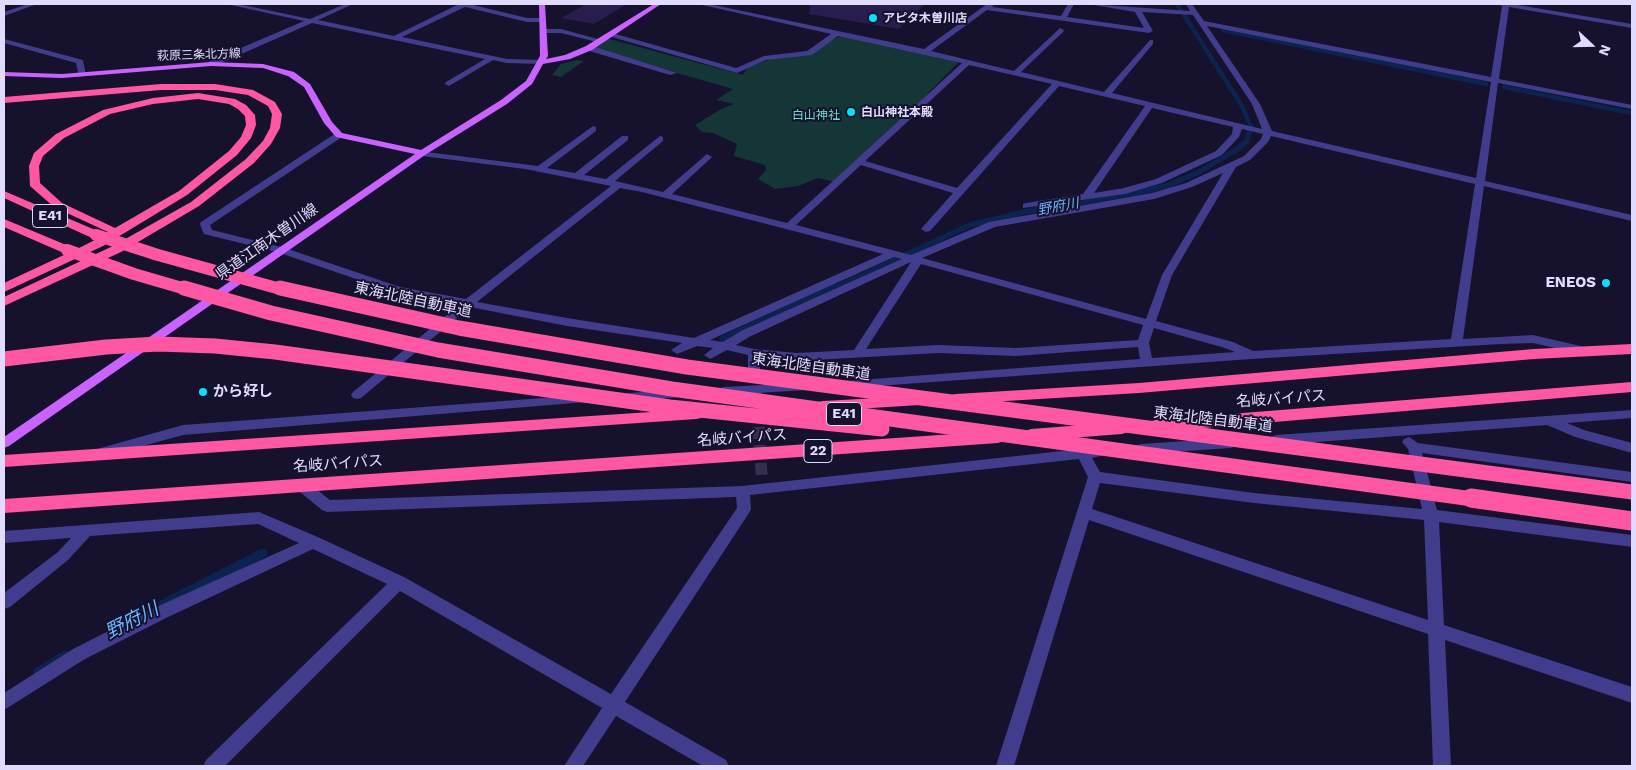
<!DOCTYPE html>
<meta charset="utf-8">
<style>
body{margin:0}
#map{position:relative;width:1636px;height:770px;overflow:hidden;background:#16112c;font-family:"Work Sans",sans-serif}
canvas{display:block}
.frame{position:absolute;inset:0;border:5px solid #e1dcff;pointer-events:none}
.north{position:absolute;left:1566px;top:20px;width:50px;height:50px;-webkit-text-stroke:4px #16112c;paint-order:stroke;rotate:111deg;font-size:14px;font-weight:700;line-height:20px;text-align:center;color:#e1dcff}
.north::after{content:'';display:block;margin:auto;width:18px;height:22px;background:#e1dcff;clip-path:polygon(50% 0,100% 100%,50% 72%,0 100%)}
</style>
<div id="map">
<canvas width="1636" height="770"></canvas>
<div class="frame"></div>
<div class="north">N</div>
</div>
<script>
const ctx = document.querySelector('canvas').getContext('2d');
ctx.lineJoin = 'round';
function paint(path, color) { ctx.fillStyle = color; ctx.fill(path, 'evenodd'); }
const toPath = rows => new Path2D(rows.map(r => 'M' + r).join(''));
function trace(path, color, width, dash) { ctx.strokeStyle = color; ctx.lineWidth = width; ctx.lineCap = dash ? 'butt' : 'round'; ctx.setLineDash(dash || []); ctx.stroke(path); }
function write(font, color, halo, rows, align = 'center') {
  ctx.font = font + ' "Work Sans","Noto Sans JP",sans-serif'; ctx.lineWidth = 4; ctx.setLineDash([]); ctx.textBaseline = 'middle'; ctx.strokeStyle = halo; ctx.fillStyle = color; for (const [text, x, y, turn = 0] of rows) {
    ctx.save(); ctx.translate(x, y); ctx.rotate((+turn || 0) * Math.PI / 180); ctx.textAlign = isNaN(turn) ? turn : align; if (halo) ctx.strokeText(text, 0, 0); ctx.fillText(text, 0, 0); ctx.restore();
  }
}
const green = toPath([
 [843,35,961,60,929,92,923,102,915,106,836,182,818,178,798,186,775,189,758,179,766,170,765,165,734,156,737,144,713,133,702,132,695,125,721,109,734,104,716,100,733,89,589,48,606,38,743,75,747,68,771,59,798,55],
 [577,60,584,61,561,77,552,75,561,64]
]);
const streamFar3 = toPath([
 [1177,4,1242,106,1251,127],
 [1223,30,1486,84],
 [1504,87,1632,113]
]);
const streamFar2 = toPath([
 [830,290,970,225,1029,211,1141,192,1169,185,1197,173,1236,150,1247,141,1251,126]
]);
const streamFar1 = toPath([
 [723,339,833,288]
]);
const stream = toPath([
 [163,604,263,553],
 [38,672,65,655]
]);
const building = toPath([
 [586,4,627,4,594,24,561,18],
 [810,4,925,4,899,29,809,14]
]);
const minorTunnel = toPath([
 [756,391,762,480]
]);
const minor = toPath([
 [28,4,37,4,4,16,4,12,28,4],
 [226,4,238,4,310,19,345,4,353,4,318,20,394,36,459,4,469,4,527,18,543,18,546,20,543,22,527,22,465,7,402,37,507,59,543,60,547,62,543,64,507,63,493,60,449,86,445,84,446,82,485,59,312,23,214,66,208,66,208,62,304,21,226,4],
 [698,4,709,4,924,49,987,4,994,4,992,7,1061,16,1068,4,1074,4,1067,17,1144,28,1135,12,1088,4,1190,11,1186,4,1192,4,1204,21,1491,77,1502,6,1498,4,1512,4,1632,24,1632,28,1509,7,1499,79,1632,105,1632,109,1498,83,1485,181,1632,215,1632,221,1484,186,1463,339,1533,335,1589,348,1591,351,1585,355,1533,343,1501,344,1251,359,850,388,844,384,846,381,1140,359,1138,347,1016,356,938,353,797,361,760,357,760,369,754,373,748,369,748,355,727,350,710,359,704,355,713,348,697,346,677,354,671,350,682,343,567,326,470,307,361,398,357,399,353,398,351,395,353,392,459,305,394,292,277,252,204,234,203,232,200,224,201,222,336,133,342,133,342,137,210,225,212,230,285,248,400,287,466,299,611,186,525,169,422,156,418,153,419,151,538,166,593,126,596,127,596,131,547,168,575,173,622,136,628,136,628,140,584,175,606,179,660,136,663,137,663,141,615,181,663,192,707,154,712,157,710,159,672,194,787,223,962,63,838,36,812,55,766,60,737,73,605,35,612,33,736,68,764,56,807,51,831,34,698,4],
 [987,10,1149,33,1153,31,1142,12,1193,15,1252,104,1262,129,1112,93,1153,44,1153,40,1150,40,1104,92,1021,72,1063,32,1064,30,1060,28,1014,71,931,51,987,10],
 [1207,26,1491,82,1476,178,1272,131,1260,104,1207,26],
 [969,65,1052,84,957,188,865,161,969,65],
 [1059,86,1145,106,1083,194,1026,203,1023,204,1023,208,1125,194,1162,183,1222,155,1239,137,1242,129,1263,134,1261,139,1244,156,1186,183,1152,193,989,222,911,255,796,225,861,165,953,193,921,229,926,232,930,231,1059,86],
 [1152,108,1233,127,1232,134,1216,151,1156,179,1124,188,1094,193,1152,108],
 [1271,136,1475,184,1451,339,1253,351,1233,342,1156,321,1172,275,1236,167,1250,160,1268,142,1271,136],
 [1223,173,1162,275,1146,319,922,258,995,227,1154,199,1192,187,1223,173],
 [620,188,642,192,883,254,694,338,567,318,477,302,620,188],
 [894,257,902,259,741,331,723,342,710,340,894,257],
 [911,262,854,350,797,353,754,349,736,345,749,337,911,262],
 [921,264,1143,325,1138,340,1016,348,938,345,866,349,921,264],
 [1154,328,1225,348,1235,352,1152,358,1149,343,1154,328],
 [544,29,561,29,605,41,601,43,561,33,541,33,541,29,544,29],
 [4,39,83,60,86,75,79,77,76,63,4,43,4,39],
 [586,46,592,46,677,73,670,75,586,50,586,46],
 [803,383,809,387,807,390,723,395,717,391,723,387,803,383],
 [678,390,684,394,682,397,628,401,622,397,628,393,678,390],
 [583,395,589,399,587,402,183,435,102,457,97,455,95,452,97,449,183,425,583,395],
 [1632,410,1632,418,1567,423,1584,430,1632,443,1632,453,1575,437,1547,425,1276,445,1271,443,1269,440,1271,437,1276,435,1632,410],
 [1409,437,1418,443,1632,472,1632,482,1422,453,1437,510,1632,535,1632,547,1439,522,1444,625,1632,687,1632,703,1445,640,1451,766,1433,766,1428,634,1089,520,1014,766,996,766,1088,477,1079,459,750,495,751,509,749,513,625,702,726,760,729,766,703,766,616,716,583,766,564,766,602,708,400,591,225,766,203,766,206,760,387,584,313,549,166,618,85,659,4,710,4,693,73,649,154,608,299,543,258,524,90,536,68,560,10,607,4,609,4,593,58,552,71,538,4,543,4,531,259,512,320,538,404,577,611,694,737,508,736,497,327,512,322,510,295,488,293,484,295,480,305,480,330,500,742,486,1099,447,1104,449,1106,452,1104,455,1092,458,1100,472,1254,493,1422,509,1408,449,1402,442,1404,439,1409,437],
 [1100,483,1254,503,1424,520,1428,620,1092,509,1100,483],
 [1231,438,1236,440,1238,443,1236,446,1231,448,1141,454,1136,452,1134,449,1136,446,1141,444,1231,438]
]);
const major = toPath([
 [539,4,545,4,548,56,546,59,565,55,586,46,654,4,661,4,592,50,570,59,543,64,532,84,507,104,425,155,9,446,4,448,4,437,415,154,336,137,324,123,304,87,288,76,263,68,211,66,62,78,4,76,4,72,62,74,211,62,263,64,294,72,310,84,332,122,342,133,421,150,501,100,526,81,540,56,539,4]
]);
const highway = toPath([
 [161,84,215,84,253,90,275,102,282,114,280,128,271,144,254,163,199,206,121,252,4,306,4,297,113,246,191,202,246,159,263,141,270,128,272,114,268,106,248,95,215,90,161,90,4,103,4,97,161,84],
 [198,93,235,99,246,105,255,115,256,125,251,138,237,155,187,195,103,246,4,292,4,283,66,254,4,227,4,219,71,247,73,251,99,238,92,238,4,198,4,191,100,232,101,237,108,232,54,207,30,186,29,166,34,153,56,134,103,110,153,98,198,93],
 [198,99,229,104,238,109,245,116,246,125,241,137,229,151,179,191,115,228,62,203,40,183,39,166,43,156,64,138,110,114,153,104,198,99],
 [1632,344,1632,354,1534,359,1139,393,956,404,951,403,948,399,951,395,956,394,1139,383,1534,349,1632,344],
 [1632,382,1632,392,1155,432,1149,430,1147,426,1149,422,1155,420,1632,382],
 [915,396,920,397,923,401,920,405,823,411,818,410,815,406,818,402,823,401,915,396],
 [696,409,701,410,704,414,701,418,696,419,4,467,4,455,696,409],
 [1122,422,1128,424,1130,428,1128,432,1122,434,1031,441,1025,439,1023,435,1025,431,1031,429,1122,422],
 [998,431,1004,433,1006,437,1004,441,998,443,4,513,4,499,998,431]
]);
const highwayBridgeFar2 = toPath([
 [96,235,158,255,284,290],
 [67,250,134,274,189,290]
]);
const highwayBridgeFar1 = toPath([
 [184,288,271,313,438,350,672,389,1480,500],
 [280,288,459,328,687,367,1632,492],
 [4,359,106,347,158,344,215,346,275,352,670,407,882,429]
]);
const highwayBridge = toPath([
 [1471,498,1632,521]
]);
const markers = [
 [873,18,5,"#08e0ff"],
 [851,112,5,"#08e0ff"],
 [1606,283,5,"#08e0ff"],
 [203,392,5,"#08e0ff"]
];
const farPoinames = [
 ["アピタ木曽川店",883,18],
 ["白山神社本殿",861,112]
];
const farStreetnames = [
 ["萩原三条北方線",199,55,-2]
];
const farParknames = [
 ["白山神社",816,115]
];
const farWaternames = [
 ["野府川",1058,207,-11]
];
const shields = [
 [50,216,35],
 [844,414,35],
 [818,451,28]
];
const shieldNames = [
 ["E41",50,216],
 ["E41",844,414],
 ["22",818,451]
];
const streetNames = [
 ["県道江南木曽川線",267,242,-35],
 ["東海北陸自動車道",413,300,12],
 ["東海北陸自動車道",811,367,8],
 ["名岐バイパス",1281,399,-4],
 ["東海北陸自動車道",1213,420,7],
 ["名岐バイパス",742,438,-4],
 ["名岐バイパス",338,464,-4]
];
const poiNames = [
 ["ENEOS",1596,283],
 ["から好し",213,392,"left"]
];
const nearWaternames = [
 ["野府川",132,621,-27]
];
paint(green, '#143636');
trace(streamFar3, '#0d234f', 4.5);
trace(streamFar2, '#0d234f', 5.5);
trace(streamFar1, '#0d234f', 7);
trace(stream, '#0d234f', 9);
paint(building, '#281d4d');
trace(minorTunnel, '#342f4c', 12, [12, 6]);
paint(minor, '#413c8b');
paint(major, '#c963ff');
paint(highway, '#ff57a3');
trace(highwayBridgeFar2, '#ff57a3', 12);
trace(highwayBridgeFar1, '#ff57a3', 15);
trace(highwayBridge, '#ff57a3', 19);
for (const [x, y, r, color] of markers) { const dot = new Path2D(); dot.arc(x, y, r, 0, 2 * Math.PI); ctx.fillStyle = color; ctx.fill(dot); trace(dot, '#16112c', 2); }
write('bold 12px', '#e1dcff', '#16112c', farPoinames, 'left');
write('12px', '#e1dcff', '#16112c', farStreetnames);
write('12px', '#65e2c6', '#16112c', farParknames);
write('italic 14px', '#6ab6ff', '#16112c', farWaternames);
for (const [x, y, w] of shields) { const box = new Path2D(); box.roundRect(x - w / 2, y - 11.5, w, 23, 4); ctx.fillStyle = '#16112c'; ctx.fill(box); trace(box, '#e1dcff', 1); }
write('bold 14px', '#e1dcff', null, shieldNames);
write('15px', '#e1dcff', '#16112c', streetNames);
write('bold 15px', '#e1dcff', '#16112c', poiNames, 'right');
write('italic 19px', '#6ab6ff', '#16112c', nearWaternames);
</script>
